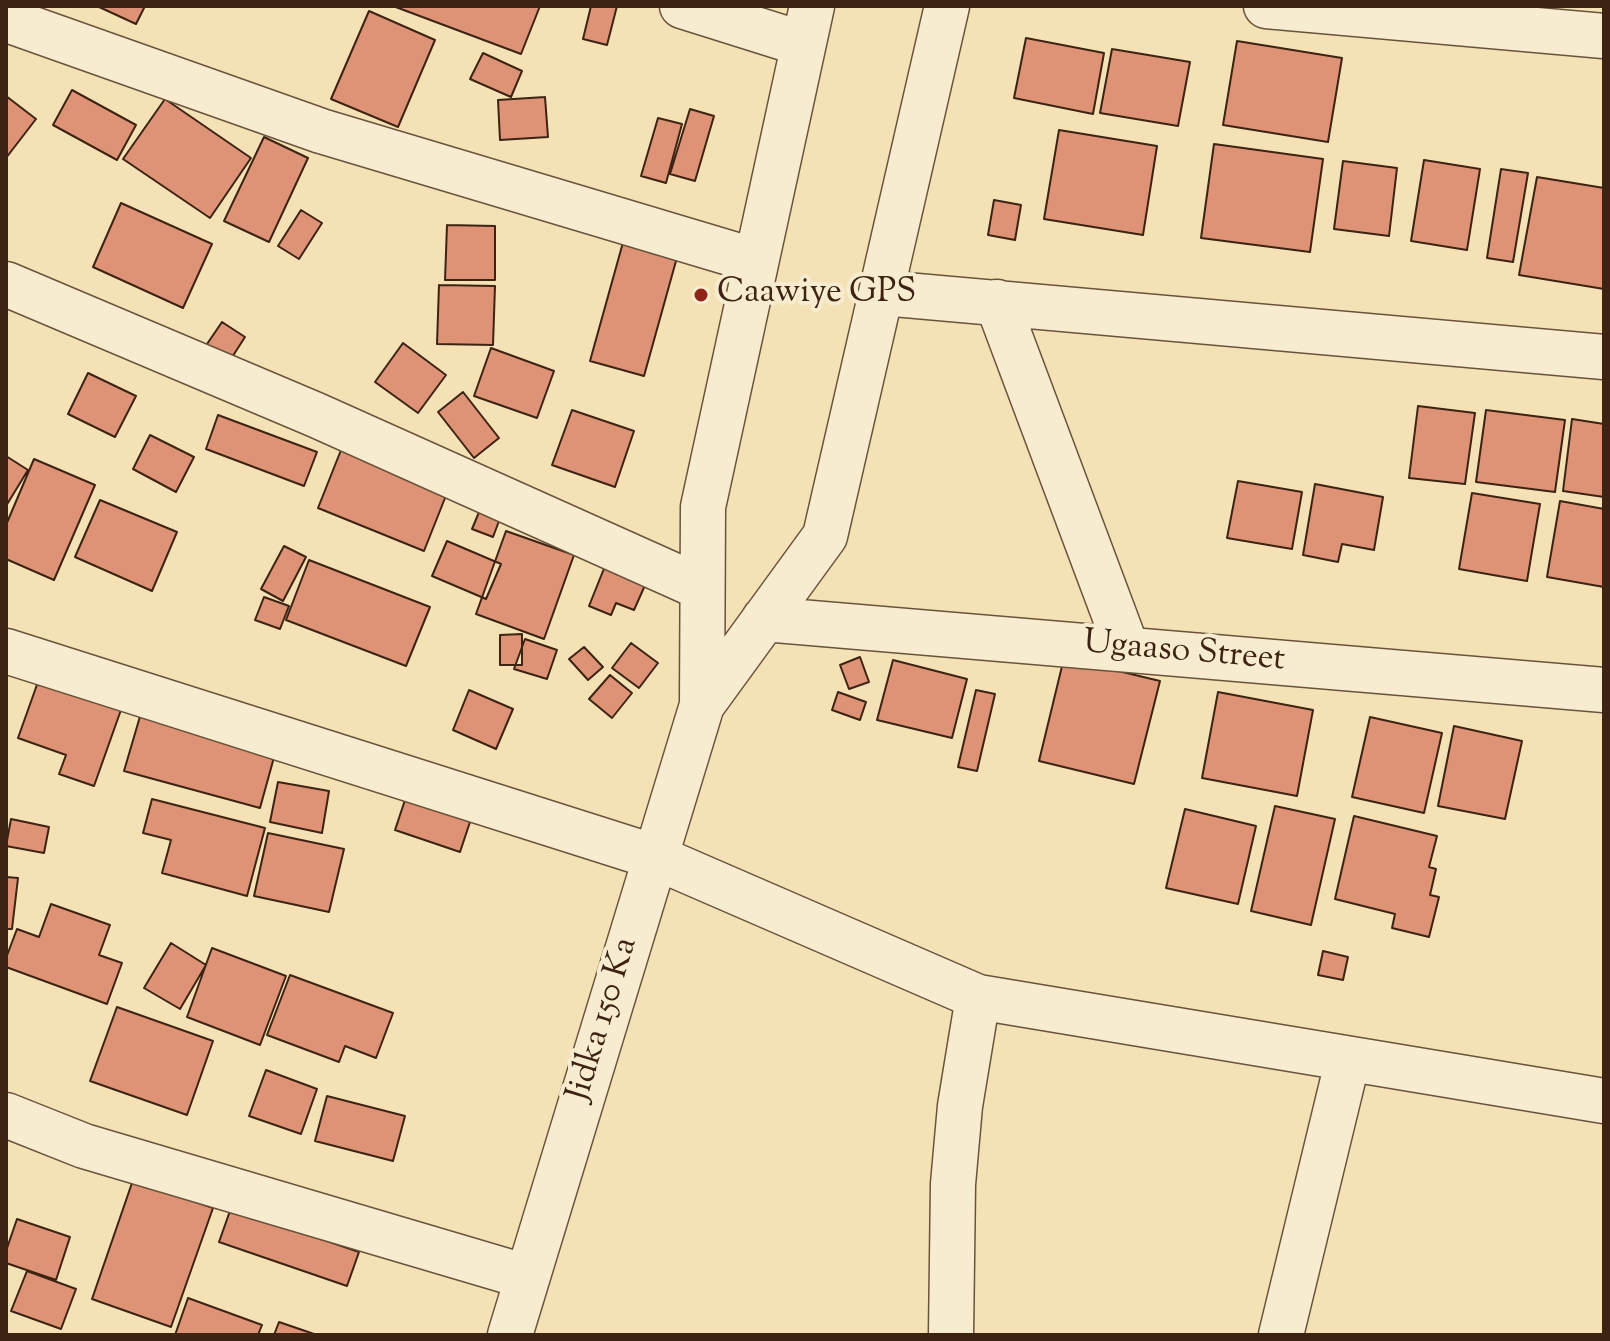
<!DOCTYPE html>
<style>
body{margin:0}
#map{position:relative;width:1610px;height:1341px;overflow:hidden;background:#f4e2b6;font-family:"Sorts Mill Goudy",serif}
canvas{display:block}
.frame{position:absolute;inset:0;border:8px solid #3c2312;pointer-events:none}
</style>
<div id="map">
<canvas width="1610" height="1341"></canvas>
<div class="frame"></div>
</div>
<script>
const ctx = document.querySelector('canvas').getContext('2d');
ctx.lineJoin = 'round';
function paint(path, color) { ctx.fillStyle = color; ctx.fill(path, 'evenodd'); }
const toPath = rows => new Path2D(rows.map(r => 'M' + r).join(''));
function trace(path, color, width, dash) { ctx.strokeStyle = color; ctx.lineWidth = width; ctx.lineCap = dash ? 'butt' : 'round'; ctx.setLineDash(dash || []); ctx.stroke(path); }
function write(font, color, halo, rows, align = 'center') {
  ctx.font = font + ' "Sorts Mill Goudy",serif'; ctx.lineWidth = 8; ctx.setLineDash([]); ctx.textBaseline = 'middle'; ctx.strokeStyle = halo; ctx.fillStyle = color; for (const [text, x, y, turn = 0] of rows) {
    ctx.save(); ctx.translate(x, y); ctx.rotate((+turn || 0) * Math.PI / 180); ctx.textAlign = isNaN(turn) ? turn : align; if (halo) ctx.strokeText(text, 0, 0); ctx.fillText(text, 0, 0); ctx.restore();
  }
}
const building = toPath([
 [97,6,145,6,136,24,97,6],
 [393,6,540,6,521,54,393,6],
 [591,6,617,6,607,45,583,39,591,6],
 [369,11,435,40,398,127,331,99,369,11],
 [1026,38,1104,53,1093,114,1014,98,1026,38],
 [1237,41,1342,58,1328,142,1223,125,1237,41],
 [1112,49,1190,62,1178,126,1100,113,1112,49],
 [483,53,522,71,511,97,470,79,483,53],
 [72,90,136,125,117,160,53,125,72,90],
 [6,96,36,119,6,158,6,96],
 [545,97,548,137,500,140,498,100,545,97],
 [165,99,251,158,210,218,123,159,165,99],
 [690,109,714,116,695,181,670,174,690,109],
 [658,118,682,124,666,183,641,176,658,118],
 [1059,130,1157,146,1143,235,1044,219,1059,130],
 [264,137,308,158,269,242,224,221,264,137],
 [1214,144,1323,159,1310,252,1201,238,1214,144],
 [1424,160,1480,169,1467,250,1411,241,1424,160],
 [1343,161,1397,168,1389,236,1334,229,1343,161],
 [1501,169,1528,173,1513,262,1487,258,1501,169],
 [1537,177,1604,188,1604,289,1519,275,1537,177],
 [994,200,1021,205,1015,240,988,235,994,200],
 [121,203,212,244,183,308,93,267,121,203],
 [301,210,322,223,299,259,278,246,301,210],
 [447,225,495,226,495,280,445,280,447,225],
 [627,228,681,243,644,376,590,361,627,228],
 [439,285,495,286,493,345,437,344,439,285],
 [222,322,245,337,229,362,205,347,222,322],
 [403,343,446,375,418,413,375,382,403,343],
 [491,348,554,371,537,418,474,396,491,348],
 [88,373,136,396,115,437,68,414,88,373],
 [463,392,499,438,474,458,438,412,463,392],
 [1418,406,1475,413,1465,484,1409,478,1418,406],
 [572,410,634,431,615,487,552,465,572,410],
 [1486,410,1565,420,1555,492,1476,482,1486,410],
 [218,415,317,452,304,486,206,449,218,415],
 [1572,419,1604,424,1604,497,1563,491,1572,419],
 [150,435,194,457,176,492,133,469,150,435],
 [343,445,449,488,424,551,318,508,343,445],
 [6,456,28,470,6,506,6,456],
 [34,459,95,485,54,580,6,559,6,525,34,459],
 [1238,481,1302,492,1292,549,1227,538,1238,481],
 [1315,484,1383,497,1374,550,1342,544,1338,562,1303,555,1315,484],
 [1472,493,1540,504,1527,581,1459,569,1472,493],
 [100,500,177,532,152,591,75,557,100,500],
 [1560,501,1604,509,1604,587,1547,577,1560,501],
 [482,505,502,513,493,537,472,529,482,505],
 [506,531,574,555,544,639,476,614,506,531],
 [447,541,501,564,486,599,432,576,447,541],
 [284,546,306,557,283,601,261,589,284,546],
 [309,560,430,607,406,666,286,620,309,560],
 [605,566,646,583,634,610,616,603,611,615,589,606,605,566],
 [264,597,289,606,280,629,255,620,264,597],
 [522,634,522,665,500,665,500,635,522,634],
 [525,639,557,650,547,679,514,669,525,639],
 [631,643,658,663,639,688,612,668,631,643],
 [584,647,603,667,588,680,569,659,584,647],
 [860,657,869,682,849,689,840,665,860,657],
 [1064,658,1160,681,1134,784,1039,761,1064,658],
 [893,660,967,679,952,738,877,720,893,660],
 [610,675,632,693,612,718,589,699,610,675],
 [39,679,122,707,94,786,59,774,66,755,18,738,39,679],
 [469,690,513,709,496,749,453,730,469,690],
 [976,690,995,694,977,771,958,767,976,690],
 [838,692,866,702,860,720,832,710,838,692],
 [1218,692,1313,710,1297,796,1202,778,1218,692],
 [141,713,276,750,260,808,124,771,141,713],
 [1370,717,1442,733,1424,813,1352,797,1370,717],
 [1454,726,1522,741,1505,819,1438,806,1454,726],
 [413,776,478,798,460,852,395,830,413,776],
 [278,782,329,791,322,833,270,822,278,782],
 [152,799,265,828,247,896,162,873,171,840,143,833,152,799],
 [1275,806,1335,819,1311,925,1251,911,1275,806],
 [1185,809,1256,826,1238,904,1166,888,1185,809],
 [1354,816,1437,836,1429,867,1436,869,1430,895,1439,897,1429,937,1392,928,1395,914,1335,899,1354,816],
 [11,819,49,827,44,853,6,846,11,819],
 [268,833,344,849,329,912,254,896,268,833],
 [6,877,18,878,12,929,6,929,6,877],
 [51,904,110,925,99,955,122,963,107,1004,6,967,6,958,17,929,39,937,51,904],
 [171,943,206,965,180,1009,144,988,171,943],
 [212,948,286,976,260,1045,187,1017,212,948],
 [1323,951,1348,957,1343,980,1318,975,1323,951],
 [290,975,393,1013,376,1058,345,1046,339,1062,267,1035,290,975],
 [117,1007,213,1041,187,1115,90,1081,117,1007],
 [266,1070,317,1089,301,1134,249,1116,266,1070],
 [327,1096,405,1116,393,1161,315,1141,327,1096],
 [133,1180,213,1208,171,1327,92,1299,133,1180],
 [231,1208,359,1252,347,1286,219,1242,231,1208],
 [17,1219,70,1237,56,1280,6,1263,6,1251,17,1219],
 [27,1271,76,1289,61,1329,11,1311,27,1271],
 [188,1298,262,1325,258,1335,175,1335,188,1298],
 [279,1322,317,1335,274,1335,279,1322]
]);
const minor = toPath([
 [682,6,803,44],
 [1266,6,1604,36],
 [16,23,321,131,756,261],
 [6,284,316,415,702,588],
 [883,293,1604,357],
 [997,302,1127,649],
 [764,619,1604,690],
 [6,651,655,857,978,997,1604,1101],
 [702,705,825,536,947,6],
 [6,1115,84,1146,527,1277],
 [510,1335,702,705,703,507,812,6],
 [951,1335,953,1184,960,1106,978,997],
 [1281,1335,1348,1059]
]);
const markers = [
 [701,295,8,"#8f2418"]
];
const poiNames = [
 ["Caawiye GPS",717,295]
];
const streetNames = [
 ["Ugaaso Street",1184,654,5],
 ["Jidka 150 Ka",605,1020,-73]
];
paint(building, '#de9376');
trace(building, '#3c2312', 2);
trace(minor, '#6a533b', 47);
trace(minor, '#f8ecd0', 44);
for (const [x, y, r, color] of markers) { const dot = new Path2D(); dot.arc(x, y, r, 0, 2 * Math.PI); ctx.fillStyle = color; ctx.fill(dot); trace(dot, '#f8ecd0', 3); }
write('34px', '#3c2312', '#f8ecd0', poiNames, 'left');
write('34px', '#3c2312', '#f8ecd0', streetNames);
</script>
